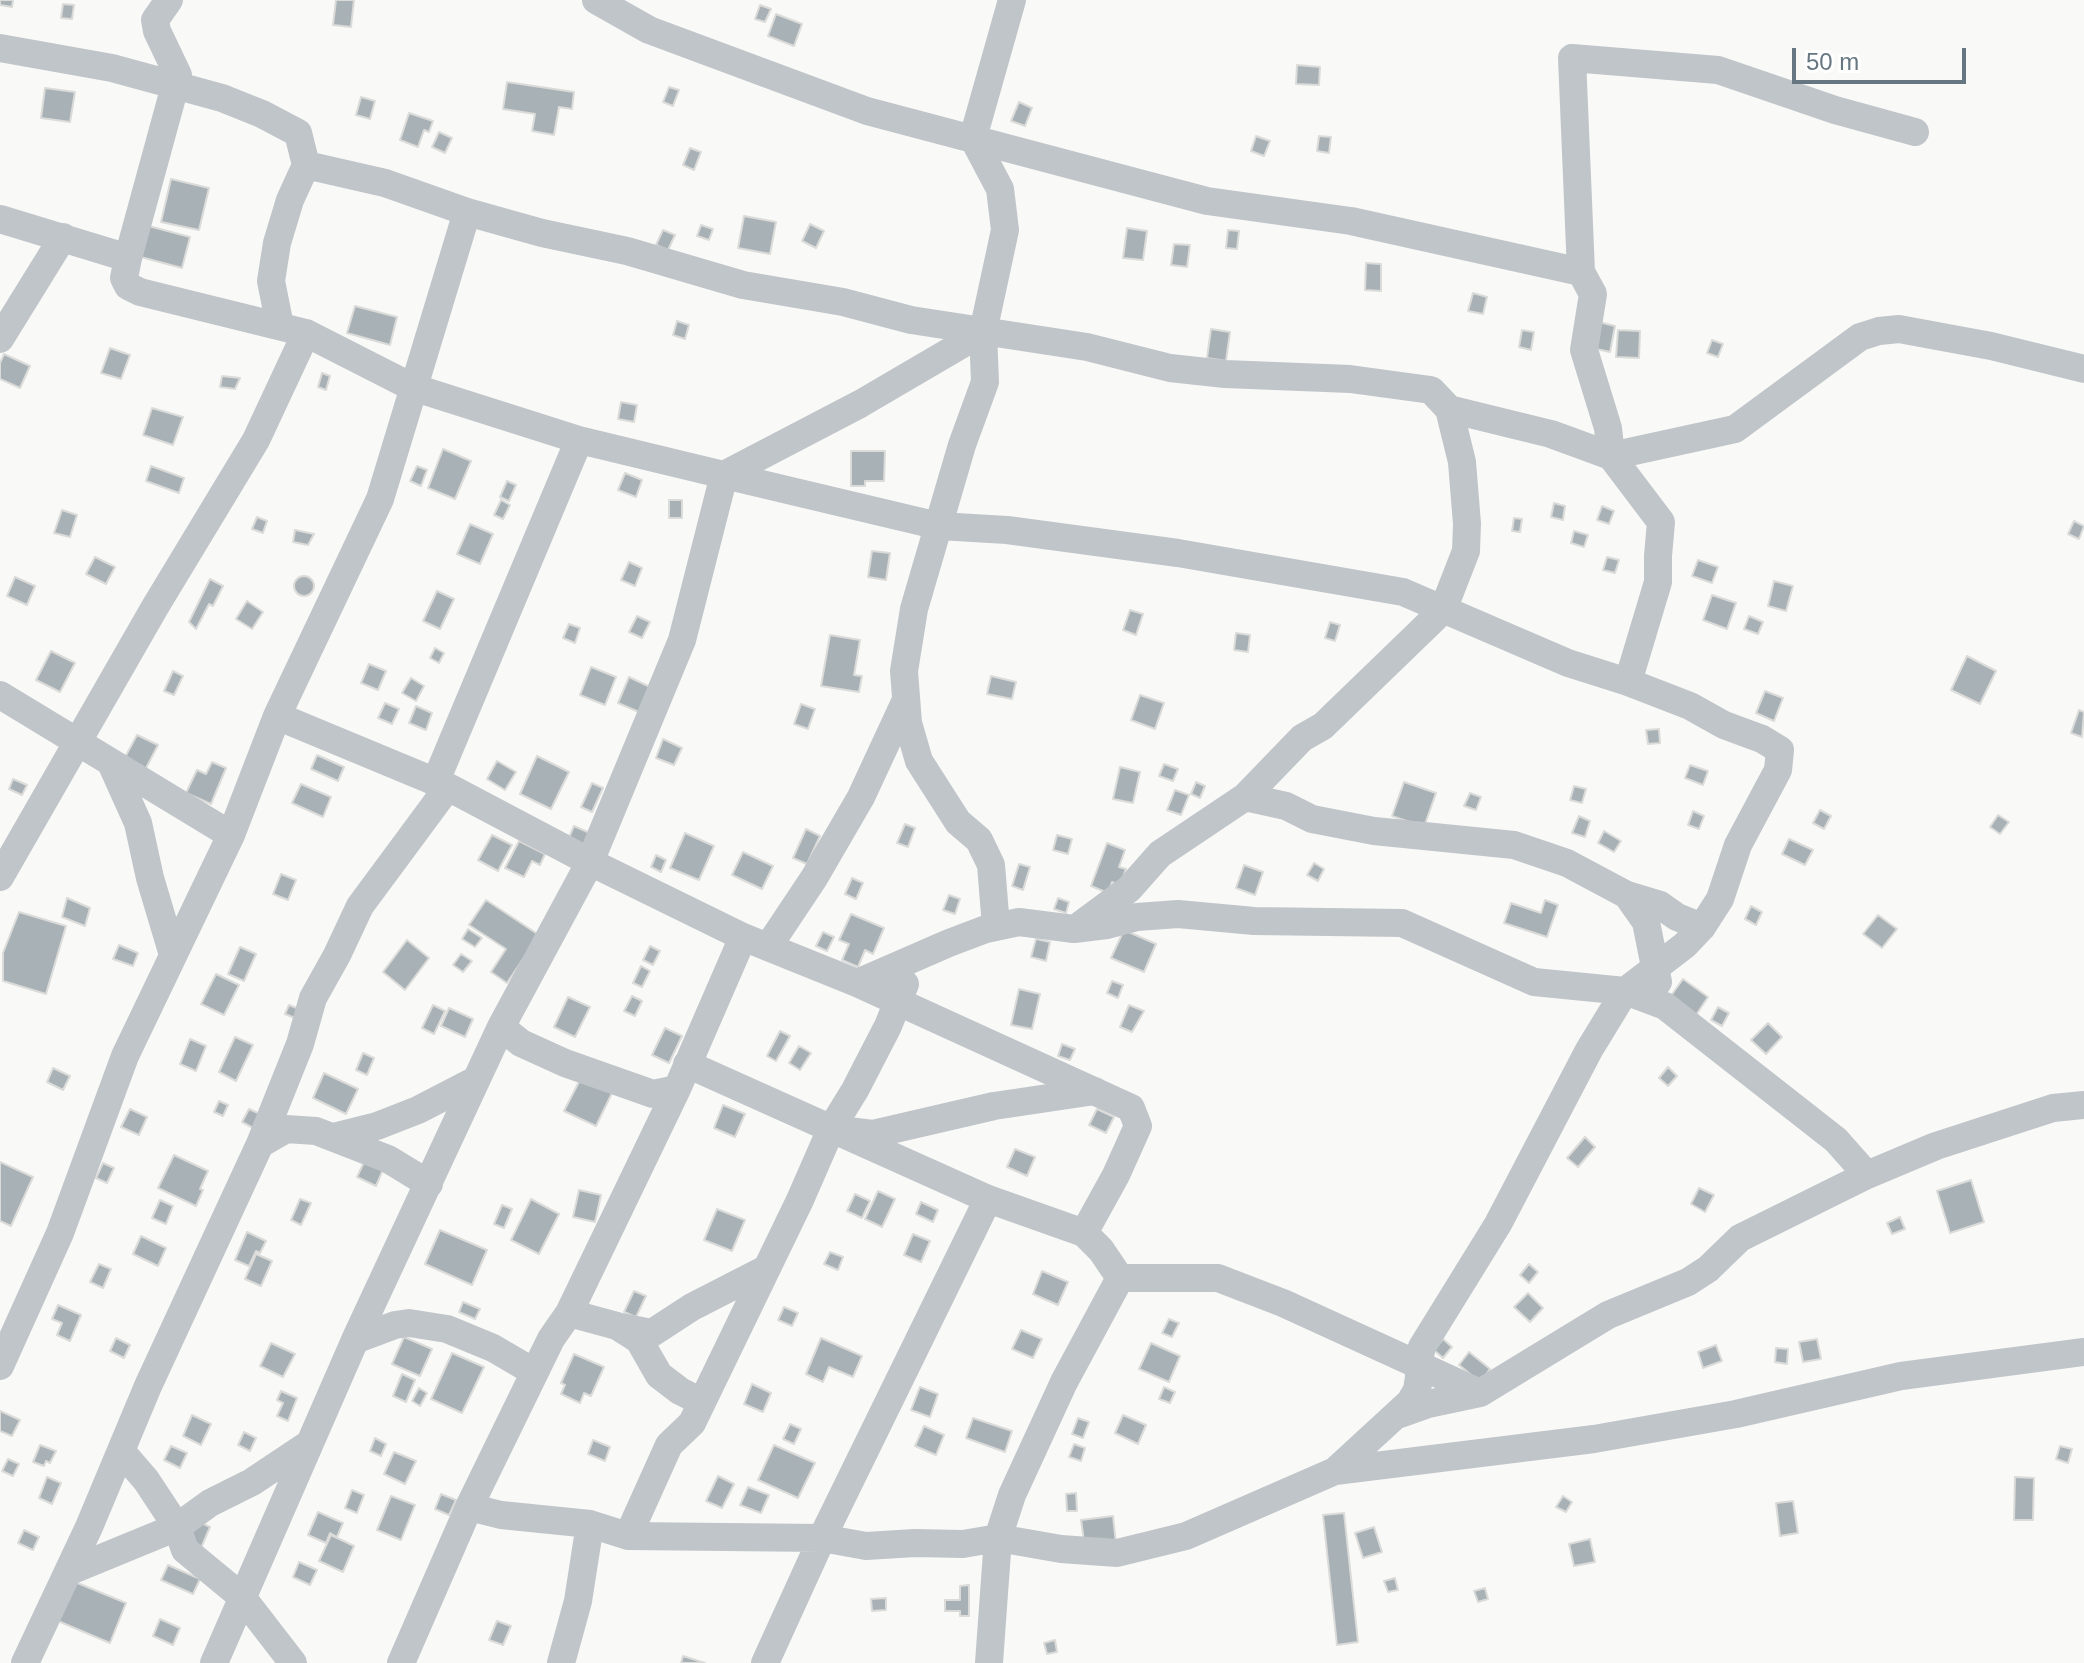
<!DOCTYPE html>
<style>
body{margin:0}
#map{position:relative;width:2084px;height:1663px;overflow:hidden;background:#f9f9f7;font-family:Arial,sans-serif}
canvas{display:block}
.scale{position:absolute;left:1792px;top:48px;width:174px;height:36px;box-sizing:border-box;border:4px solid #667781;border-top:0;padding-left:10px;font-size:24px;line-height:28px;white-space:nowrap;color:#667781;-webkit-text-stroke:6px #fff;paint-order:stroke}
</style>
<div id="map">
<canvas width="2084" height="1663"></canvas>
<div class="scale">50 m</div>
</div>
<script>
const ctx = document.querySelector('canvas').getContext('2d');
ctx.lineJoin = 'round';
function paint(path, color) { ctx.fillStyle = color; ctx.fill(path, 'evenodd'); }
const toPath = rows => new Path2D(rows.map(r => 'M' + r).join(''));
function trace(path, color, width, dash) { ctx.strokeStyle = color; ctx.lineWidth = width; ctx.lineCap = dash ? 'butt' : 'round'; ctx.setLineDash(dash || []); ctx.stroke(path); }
const building = toPath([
 [0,0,13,0,12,7,0,5,0,0],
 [336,0,354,0,351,27,333,25,336,0],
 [63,4,74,5,72,19,61,18,63,4],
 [760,5,771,9,765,22,755,19,760,5],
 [776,14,802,24,794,46,768,36,776,14],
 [1297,65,1320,67,1319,85,1296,84,1297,65],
 [507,82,574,92,572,109,559,107,554,135,532,131,535,114,503,109,507,82],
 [669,87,679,90,673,106,663,102,669,87],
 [45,88,75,92,70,122,41,118,45,88],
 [361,97,375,101,370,119,356,115,361,97],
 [1019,102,1032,108,1025,126,1011,121,1019,102],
 [409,113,433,121,429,132,424,130,418,147,400,140,409,113],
 [439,132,452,138,445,153,432,147,439,132],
 [1256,136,1270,141,1264,156,1251,151,1256,136],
 [1319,136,1331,137,1329,153,1317,151,1319,136],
 [690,148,701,152,694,170,683,165,690,148],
 [171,179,209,188,199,230,161,222,171,179],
 [744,216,776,222,770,254,738,248,744,216],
 [810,224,824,231,816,248,802,241,810,224],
 [145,225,190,237,182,268,137,256,145,225],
 [701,225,713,229,709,240,697,236,701,225],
 [1127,228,1147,231,1143,260,1123,258,1127,228],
 [663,230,675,235,668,250,656,245,663,230],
 [1228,230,1239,231,1237,249,1226,248,1228,230],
 [1174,244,1190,245,1187,267,1171,265,1174,244],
 [1366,263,1381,264,1381,291,1365,290,1366,263],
 [1473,293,1487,297,1483,314,1468,311,1473,293],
 [355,306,397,317,390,345,347,333,355,306],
 [677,321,689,325,685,339,673,335,677,321],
 [1599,322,1615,326,1610,352,1592,348,1599,322],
 [1211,329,1230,332,1226,361,1207,358,1211,329],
 [1522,330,1534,332,1531,350,1519,347,1522,330],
 [1618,330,1640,331,1639,358,1616,357,1618,330],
 [1712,340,1723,344,1718,357,1707,353,1712,340],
 [110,348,130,355,121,379,101,373,110,348],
 [4,354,30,366,20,388,0,379,0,363,4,354],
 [322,373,330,376,326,390,318,387,322,373],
 [222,376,240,378,235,389,220,387,222,376],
 [621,402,637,405,634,422,618,419,621,402],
 [152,408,183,417,173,445,143,435,152,408],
 [443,449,471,461,455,499,428,488,443,449],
 [851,451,885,451,884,481,865,481,865,486,851,486,851,451],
 [151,466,184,478,179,493,146,481,151,466],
 [417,466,427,470,421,486,410,481,417,466],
 [625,473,642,480,636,497,618,490,625,473],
 [507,481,516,485,509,501,500,497,507,481],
 [501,500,510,505,503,519,494,515,501,500],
 [669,500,682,500,682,518,669,518,669,500],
 [1554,503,1565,506,1563,520,1551,517,1554,503],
 [1602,506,1614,511,1609,524,1597,520,1602,506],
 [62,510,77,515,70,537,54,533,62,510],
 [257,517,267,521,263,533,252,529,257,517],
 [1514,518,1522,519,1520,532,1512,531,1514,518],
 [2074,521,2084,526,2079,539,2068,534,2074,521],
 [470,524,493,534,480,564,457,554,470,524],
 [295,530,314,534,308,545,293,542,295,530],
 [1574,531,1588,535,1584,547,1571,543,1574,531],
 [872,551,890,553,886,580,868,577,872,551],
 [95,557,115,567,106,584,86,574,95,557],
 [1607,557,1619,560,1615,573,1603,570,1607,557],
 [1698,560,1718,567,1712,583,1692,576,1698,560],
 [629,562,642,568,635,586,621,580,629,562],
 '294 586a10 10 0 1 1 20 0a10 10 0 1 1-20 0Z',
 [15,577,35,586,27,605,7,596,15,577],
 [210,579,223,586,213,606,209,604,196,629,189,622,210,579],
 [1774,581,1793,586,1786,611,1768,606,1774,581],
 [437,591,454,599,440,629,423,621,437,591],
 [1712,595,1736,603,1727,629,1703,620,1712,595],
 [247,601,263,612,252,629,236,619,247,601],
 [1130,610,1143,614,1136,635,1123,630,1130,610],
 [637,616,650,622,642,638,629,632,637,616],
 [1749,616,1763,622,1758,634,1744,629,1749,616],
 [1330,622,1340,625,1335,641,1325,638,1330,622],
 [569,624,580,628,575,643,563,638,569,624],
 [1236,633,1250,635,1248,652,1234,650,1236,633],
 [830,635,860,640,854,675,862,676,859,692,821,686,830,635],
 [435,648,444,653,439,663,430,658,435,648],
 [51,651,75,663,60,692,36,680,51,651],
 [1967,656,1996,671,1980,704,1951,690,1967,656],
 [369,664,386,671,378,690,361,683,369,664],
 [591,667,616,677,605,705,580,695,591,667],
 [173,671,183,676,174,695,164,691,173,671],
 [991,676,1016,682,1012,699,987,694,991,676],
 [629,677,650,687,639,712,618,703,629,677],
 [411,678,424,686,416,701,402,693,411,678],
 [1765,691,1783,698,1774,721,1756,713,1765,691],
 [1140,695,1164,703,1155,729,1131,720,1140,695],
 [385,703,399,709,392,724,378,718,385,703],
 [801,704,815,709,808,729,794,724,801,704],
 [416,706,432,713,426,730,409,723,416,706],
 [2079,710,2084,712,2082,737,2071,733,2079,710],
 [1659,729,1660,743,1648,744,1646,730,1659,729],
 [137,735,158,745,144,772,123,761,137,735],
 [663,739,682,748,674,765,656,758,663,739],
 [317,755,344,767,338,781,311,769,317,755],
 [537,756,569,772,551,809,520,794,537,756],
 [497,761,516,772,505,790,487,779,497,761],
 [212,762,226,768,211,804,186,793,197,770,206,774,212,762],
 [1164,764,1178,769,1173,781,1159,776,1164,764],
 [1690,765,1708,771,1703,785,1685,778,1690,765],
 [1120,767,1140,772,1133,803,1113,799,1120,767],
 [13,779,27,785,22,795,9,789,13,779],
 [1196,782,1205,786,1200,798,1191,794,1196,782],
 [1404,782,1436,793,1424,827,1392,816,1404,782],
 [592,783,603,788,592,812,581,807,592,783],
 [301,784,331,797,323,817,292,803,301,784],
 [1574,786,1586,789,1582,803,1570,800,1574,786],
 [1175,790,1189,795,1181,815,1167,810,1175,790],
 [1470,793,1481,797,1476,810,1464,806,1470,793],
 [1820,810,1831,816,1824,829,1813,823,1820,810],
 [1693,811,1704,816,1699,829,1688,825,1693,811],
 [1998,815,2009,822,2000,834,1990,827,1998,815],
 [1579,816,1590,821,1585,837,1572,833,1579,816],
 [905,824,915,828,908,847,897,843,905,824],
 [574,826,592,834,585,849,567,842,574,826],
 [806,829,820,836,807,864,793,858,806,829],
 [1604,831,1621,841,1614,852,1598,843,1604,831],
 [685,833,714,846,699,880,670,868,685,833],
 [492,835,512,845,498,871,478,860,492,835],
 [1057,835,1072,839,1068,854,1053,850,1057,835],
 [1789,839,1813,850,1805,865,1782,854,1789,839],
 [519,841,545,854,540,865,532,861,524,877,505,868,519,841],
 [1107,843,1125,850,1119,867,1126,869,1120,885,1112,882,1108,893,1091,886,1107,843],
 [743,852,773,866,762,889,732,875,743,852],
 [656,855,666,860,661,872,651,867,656,855],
 [1314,863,1324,869,1318,881,1307,875,1314,863],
 [1019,864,1030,867,1023,890,1012,886,1019,864],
 [1244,865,1263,872,1255,895,1236,888,1244,865],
 [281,874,296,880,288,900,273,894,281,874],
 [852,878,863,883,856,899,845,894,852,878],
 [949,895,960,899,955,914,943,910,949,895],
 [67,898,90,908,85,926,62,917,67,898],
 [1058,898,1069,902,1066,913,1054,909,1058,898],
 [486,900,539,935,507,983,491,972,506,949,469,925,486,900],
 [1545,900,1558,905,1547,937,1504,923,1511,903,1541,913,1545,900],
 [1751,906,1762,912,1756,925,1745,919,1751,906],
 [19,912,66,926,46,994,3,981,3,953,19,912],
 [851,914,884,928,873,954,865,950,858,967,842,960,849,944,839,940,851,914],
 [1878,915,1897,929,1882,948,1863,934,1878,915],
 [468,929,482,938,475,947,462,939,468,929],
 [1124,930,1156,944,1144,972,1111,958,1124,930],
 [823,932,834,937,827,951,816,946,823,932],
 [1036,939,1050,942,1046,961,1031,957,1036,939],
 [407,940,429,958,405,990,383,972,407,940],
 [119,945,138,953,133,966,113,959,119,945],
 [650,946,660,951,653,965,643,960,650,946],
 [240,947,256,954,244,981,228,974,240,947],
 [461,954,472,961,463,972,453,965,461,954],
 [641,966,650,971,642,987,633,983,641,966],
 [216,974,239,985,224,1015,201,1004,216,974],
 [1683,979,1708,997,1696,1015,1670,997,1683,979],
 [1112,981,1123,985,1118,998,1107,993,1112,981],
 [1019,989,1040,994,1032,1029,1011,1025,1019,989],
 [632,996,642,1001,635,1016,624,1011,632,996],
 [568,997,590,1007,575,1037,554,1027,568,997],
 [289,1005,299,1009,295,1018,285,1014,289,1005],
 [433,1005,445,1011,434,1034,422,1028,433,1005],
 [1129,1005,1144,1011,1132,1032,1120,1027,1129,1005],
 [1718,1007,1729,1013,1722,1026,1711,1020,1718,1007],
 [449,1008,473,1019,465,1037,441,1026,449,1008],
 [1768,1023,1782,1037,1766,1054,1751,1040,1768,1023],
 [665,1028,682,1036,669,1063,652,1055,665,1028],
 [780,1031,790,1036,776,1061,767,1056,780,1031],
 [235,1037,253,1045,236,1081,219,1072,235,1037],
 [190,1039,206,1046,196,1071,180,1064,190,1039],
 [1062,1044,1075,1049,1070,1060,1058,1056,1062,1044],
 [799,1046,811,1053,800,1070,789,1063,799,1046],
 [363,1053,374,1058,367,1075,356,1070,363,1053],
 [1668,1067,1677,1076,1668,1086,1659,1078,1668,1067],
 [53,1068,70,1076,63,1090,47,1082,53,1068],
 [324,1073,358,1089,346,1114,313,1098,324,1073],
 [582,1076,613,1091,596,1126,564,1111,582,1076],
 [219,1101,228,1105,223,1116,214,1112,219,1101],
 [723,1105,745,1114,735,1137,714,1128,723,1105],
 [130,1109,147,1117,139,1135,121,1127,130,1109],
 [249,1109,260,1114,253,1128,242,1122,249,1109],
 [1097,1109,1114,1117,1106,1133,1089,1125,1097,1109],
 [1585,1137,1595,1147,1578,1167,1567,1158,1585,1137],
 [1015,1149,1035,1157,1027,1176,1007,1167,1015,1149],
 [174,1155,208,1171,200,1189,203,1190,196,1206,158,1188,174,1155],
 [367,1156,385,1165,376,1186,357,1177,367,1156],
 [0,1162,33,1177,11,1226,0,1221,0,1162],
 [103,1163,114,1168,107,1183,96,1178,103,1163],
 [1971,1180,1984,1222,1950,1233,1937,1191,1971,1180],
 [1699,1188,1714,1195,1705,1212,1691,1204,1699,1188],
 [579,1190,601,1195,595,1222,573,1217,579,1190],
 [878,1191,895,1199,882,1227,865,1219,878,1191],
 [855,1194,870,1201,862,1218,847,1211,855,1194],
 [300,1199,311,1203,301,1225,291,1220,300,1199],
 [531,1199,559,1214,539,1254,511,1240,531,1199],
 [160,1200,173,1206,166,1224,152,1218,160,1200],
 [921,1202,938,1210,933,1222,916,1214,921,1202],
 [502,1205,512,1209,504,1228,494,1224,502,1205],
 [717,1209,745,1220,732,1251,704,1240,717,1209],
 [1900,1217,1905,1229,1892,1234,1887,1223,1900,1217],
 [440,1230,487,1250,472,1285,425,1264,440,1230],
 [247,1232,266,1241,260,1253,256,1251,249,1266,235,1260,247,1232],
 [913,1234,930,1241,921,1262,904,1255,913,1234],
 [141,1236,166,1248,158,1266,133,1254,141,1236],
 [830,1252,843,1257,838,1270,824,1264,830,1252],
 [256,1254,272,1261,261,1286,245,1279,256,1254],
 [99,1264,111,1269,103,1288,90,1282,99,1264],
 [1529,1264,1538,1272,1529,1283,1520,1275,1529,1264],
 [1042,1271,1068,1282,1058,1305,1033,1294,1042,1271],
 [634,1291,646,1296,636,1317,624,1312,634,1291],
 [1528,1293,1543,1308,1530,1322,1514,1307,1528,1293],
 [463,1302,480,1309,475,1319,459,1312,463,1302],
 [58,1305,81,1315,70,1341,57,1335,62,1323,52,1319,58,1305],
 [784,1307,798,1313,792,1326,778,1320,784,1307],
 [1169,1319,1179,1323,1172,1337,1162,1333,1169,1319],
 [1021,1330,1042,1339,1033,1358,1012,1349,1021,1330],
 [404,1337,432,1349,420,1376,392,1364,404,1337],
 [116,1338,130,1345,124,1358,110,1351,116,1338],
 [821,1338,862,1356,853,1377,829,1367,823,1382,806,1374,821,1338],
 [1443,1339,1452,1347,1443,1358,1434,1350,1443,1339],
 [1817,1339,1821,1359,1803,1362,1799,1342,1817,1339],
 [271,1343,295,1354,283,1377,260,1366,271,1343],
 [1151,1343,1180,1356,1169,1382,1139,1369,1151,1343],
 [1716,1345,1722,1361,1703,1368,1698,1352,1716,1345],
 [1776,1348,1788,1349,1787,1364,1775,1362,1776,1348],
 [1469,1352,1490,1369,1480,1382,1459,1365,1469,1352],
 [452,1353,484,1367,462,1413,431,1399,452,1353],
 [574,1354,604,1367,591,1396,584,1393,580,1403,561,1394,565,1385,561,1383,574,1354],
 [402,1374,415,1380,406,1402,393,1396,402,1374],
 [752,1384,771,1393,763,1412,744,1404,752,1384],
 [920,1387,938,1394,930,1417,911,1410,920,1387],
 [1164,1387,1175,1392,1170,1403,1159,1399,1164,1387],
 [419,1388,427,1393,420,1406,412,1401,419,1388],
 [281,1391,297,1398,288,1421,277,1416,283,1403,277,1400,281,1391],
 [0,1411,20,1420,12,1436,0,1431,0,1411],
 [192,1415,211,1424,201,1445,183,1436,192,1415],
 [1123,1415,1146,1425,1138,1444,1115,1433,1123,1415],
 [973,1418,1012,1431,1005,1452,966,1438,973,1418],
 [1078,1418,1089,1422,1083,1438,1072,1434,1078,1418],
 [790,1424,801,1429,794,1444,783,1439,790,1424],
 [924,1426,944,1435,936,1455,915,1446,924,1426],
 [244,1432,256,1438,250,1451,238,1445,244,1432],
 [375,1438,386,1444,381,1456,370,1451,375,1438],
 [593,1440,610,1447,605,1461,588,1454,593,1440],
 [1074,1444,1085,1448,1081,1461,1069,1457,1074,1444],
 [40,1445,56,1451,50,1463,46,1461,44,1466,33,1462,40,1445],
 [774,1445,815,1463,798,1498,758,1480,774,1445],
 [171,1446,187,1453,180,1468,164,1460,171,1446],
 [2060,1446,2072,1449,2068,1463,2056,1459,2060,1446],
 [394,1452,416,1461,405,1484,384,1474,394,1452],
 [8,1459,19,1464,13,1476,2,1471,8,1459],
 [718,1476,734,1484,722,1508,706,1501,718,1476],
 [47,1477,61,1483,52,1504,39,1498,47,1477],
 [2015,1477,2034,1478,2033,1520,2014,1520,2015,1477],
 [748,1487,769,1495,761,1513,740,1505,748,1487],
 [352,1490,364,1495,357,1513,345,1508,352,1490],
 [1076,1493,1077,1511,1067,1511,1066,1494,1076,1493],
 [441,1494,456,1500,449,1515,435,1509,441,1494],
 [391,1496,415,1505,401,1540,377,1530,391,1496],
 [1563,1496,1572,1502,1566,1512,1556,1507,1563,1496],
 [1793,1501,1798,1533,1780,1536,1776,1503,1793,1501],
 [318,1512,343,1523,337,1537,330,1533,326,1543,308,1535,318,1512],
 [1344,1513,1358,1642,1337,1645,1323,1515,1344,1513],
 [1113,1516,1116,1544,1085,1548,1081,1520,1113,1516],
 [193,1519,210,1527,201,1548,183,1540,193,1519],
 [1374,1527,1382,1552,1363,1558,1355,1533,1374,1527],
 [24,1530,39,1537,33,1550,18,1543,24,1530],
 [331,1535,354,1546,343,1572,319,1561,331,1535],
 [1590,1539,1595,1562,1574,1566,1569,1544,1590,1539],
 [299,1562,317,1570,310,1585,293,1577,299,1562],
 [168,1565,200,1579,193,1594,161,1580,168,1565],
 [1395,1578,1398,1590,1388,1592,1384,1581,1395,1578],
 [75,1582,126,1603,110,1643,58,1621,75,1582],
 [969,1585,969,1616,960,1616,960,1611,945,1611,945,1600,960,1600,960,1586,969,1585],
 [1485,1588,1488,1599,1478,1602,1474,1591,1485,1588],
 [886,1598,886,1610,872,1611,871,1599,886,1598],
 [160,1619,180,1628,173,1645,153,1636,160,1619],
 [497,1621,511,1626,503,1645,489,1640,497,1621],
 [1055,1640,1057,1652,1047,1654,1044,1643,1055,1640],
 [683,1656,705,1663,681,1663,683,1656]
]);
const minor = toPath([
 [169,0,155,20,157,31,178,75,128,258,124,278,128,286,140,292,306,333,412,387,579,440,724,475,939,526,1007,530,1178,553,1403,592,1568,663,1628,682,1690,706,1724,725,1762,739,1780,750,1778,770,1738,845,1720,899,1702,927,1685,945,1625,991,1589,1050,1498,1224,1422,1347,1418,1364,1419,1377,1417,1390,1410,1402,1335,1471,1186,1536,1117,1553,1061,1549,998,1538,963,1544,915,1543,866,1546,822,1538,628,1536,590,1524,501,1515,469,1507],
 [596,0,649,30,867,111,1207,201,1351,221,1581,272],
 [0,48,112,68,222,98,262,114,298,133,306,165,385,183,467,212,542,233,627,251,743,285,843,302,911,320,1087,347,1170,368,1225,374,1350,379,1431,390,1449,409,1551,434,1611,456,1735,429,1860,337,1879,331,1899,329,1991,346,2084,369],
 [0,219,128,258],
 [280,326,271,281,277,243,290,200,306,165],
 [0,339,63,237],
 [1628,682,1658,582,1658,556,1661,522,1611,456,1608,428,1584,350,1593,294,1581,272,1572,58,1718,70,1835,110,1915,132],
 [0,695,231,835],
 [277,716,448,787,590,862,743,937,857,983,1131,1108,1138,1126,1116,1175,1084,1233],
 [111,763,138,823,150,878,173,955],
 [435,783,579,440],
 [1245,797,1286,806,1312,819,1374,831,1514,845,1567,863,1627,895,1660,905,1677,917,1702,927],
 [0,877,155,607,256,440,306,333],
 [1627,895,1646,922,1658,982],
 [1079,926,1129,889,1160,854,1245,797,1302,738,1323,726,1443,610,1466,551,1467,524,1462,462,1449,409],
 [996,927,991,865,979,840,958,822,919,761,908,723,904,671,914,609,962,445,985,382,983,332,1005,230,1000,189,973,138,1012,0],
 [768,947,814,878,861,797,906,700],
 [857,983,949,943,986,929,1019,922,1074,929,1107,925,1137,917,1178,914,1254,921,1402,923,1534,982,1625,991,1665,1006,1836,1140,1867,1175],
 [501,1027,521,1043,565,1063,653,1094,677,1089],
 [687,1064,988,1199,1084,1233,1101,1250,1120,1278],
 [848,1131,873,1134,994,1106,1095,1091],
 [333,1137,377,1126,418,1110,476,1080],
 [260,1144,286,1129,316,1131,388,1159,429,1184],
 [1120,1278,1218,1278,1283,1303,1480,1393],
 [569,1313,617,1326,639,1340,659,1375,680,1391,702,1402],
 [621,1327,652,1333,692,1307,766,1269],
 [355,1340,395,1325,409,1323,447,1329,493,1348,534,1372],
 [0,1366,60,1233,125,1056,231,835,277,716,380,499,467,212],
 [1397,1415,1428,1404,1480,1393,1608,1315,1688,1282,1708,1269,1740,1238,1867,1175,1936,1146,2053,1108,2084,1105],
 [121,1451,146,1480,177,1527,185,1550,242,1597,293,1663],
 [1335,1471,1594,1439,1736,1414,1901,1376,2084,1352],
 [628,1536,669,1445,692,1423,800,1200,831,1129,855,1090,888,1026,905,984],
 [70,1571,177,1527,210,1503,252,1482,309,1444],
 [25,1663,89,1527,148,1386,260,1144,300,1044,313,998,337,955,360,906,448,787],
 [214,1663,355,1340,501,1027,590,862,682,640,724,475,860,404,983,332],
 [401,1663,469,1507,551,1339,569,1313,677,1089,743,937],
 [561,1663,578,1601,590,1524],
 [765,1663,822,1538,988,1199],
 [989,1663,998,1538,1012,1495,1064,1382,1120,1278]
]);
paint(building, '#a8b1b6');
trace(building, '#dbdbd9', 2);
trace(minor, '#c0c5c9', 28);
</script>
